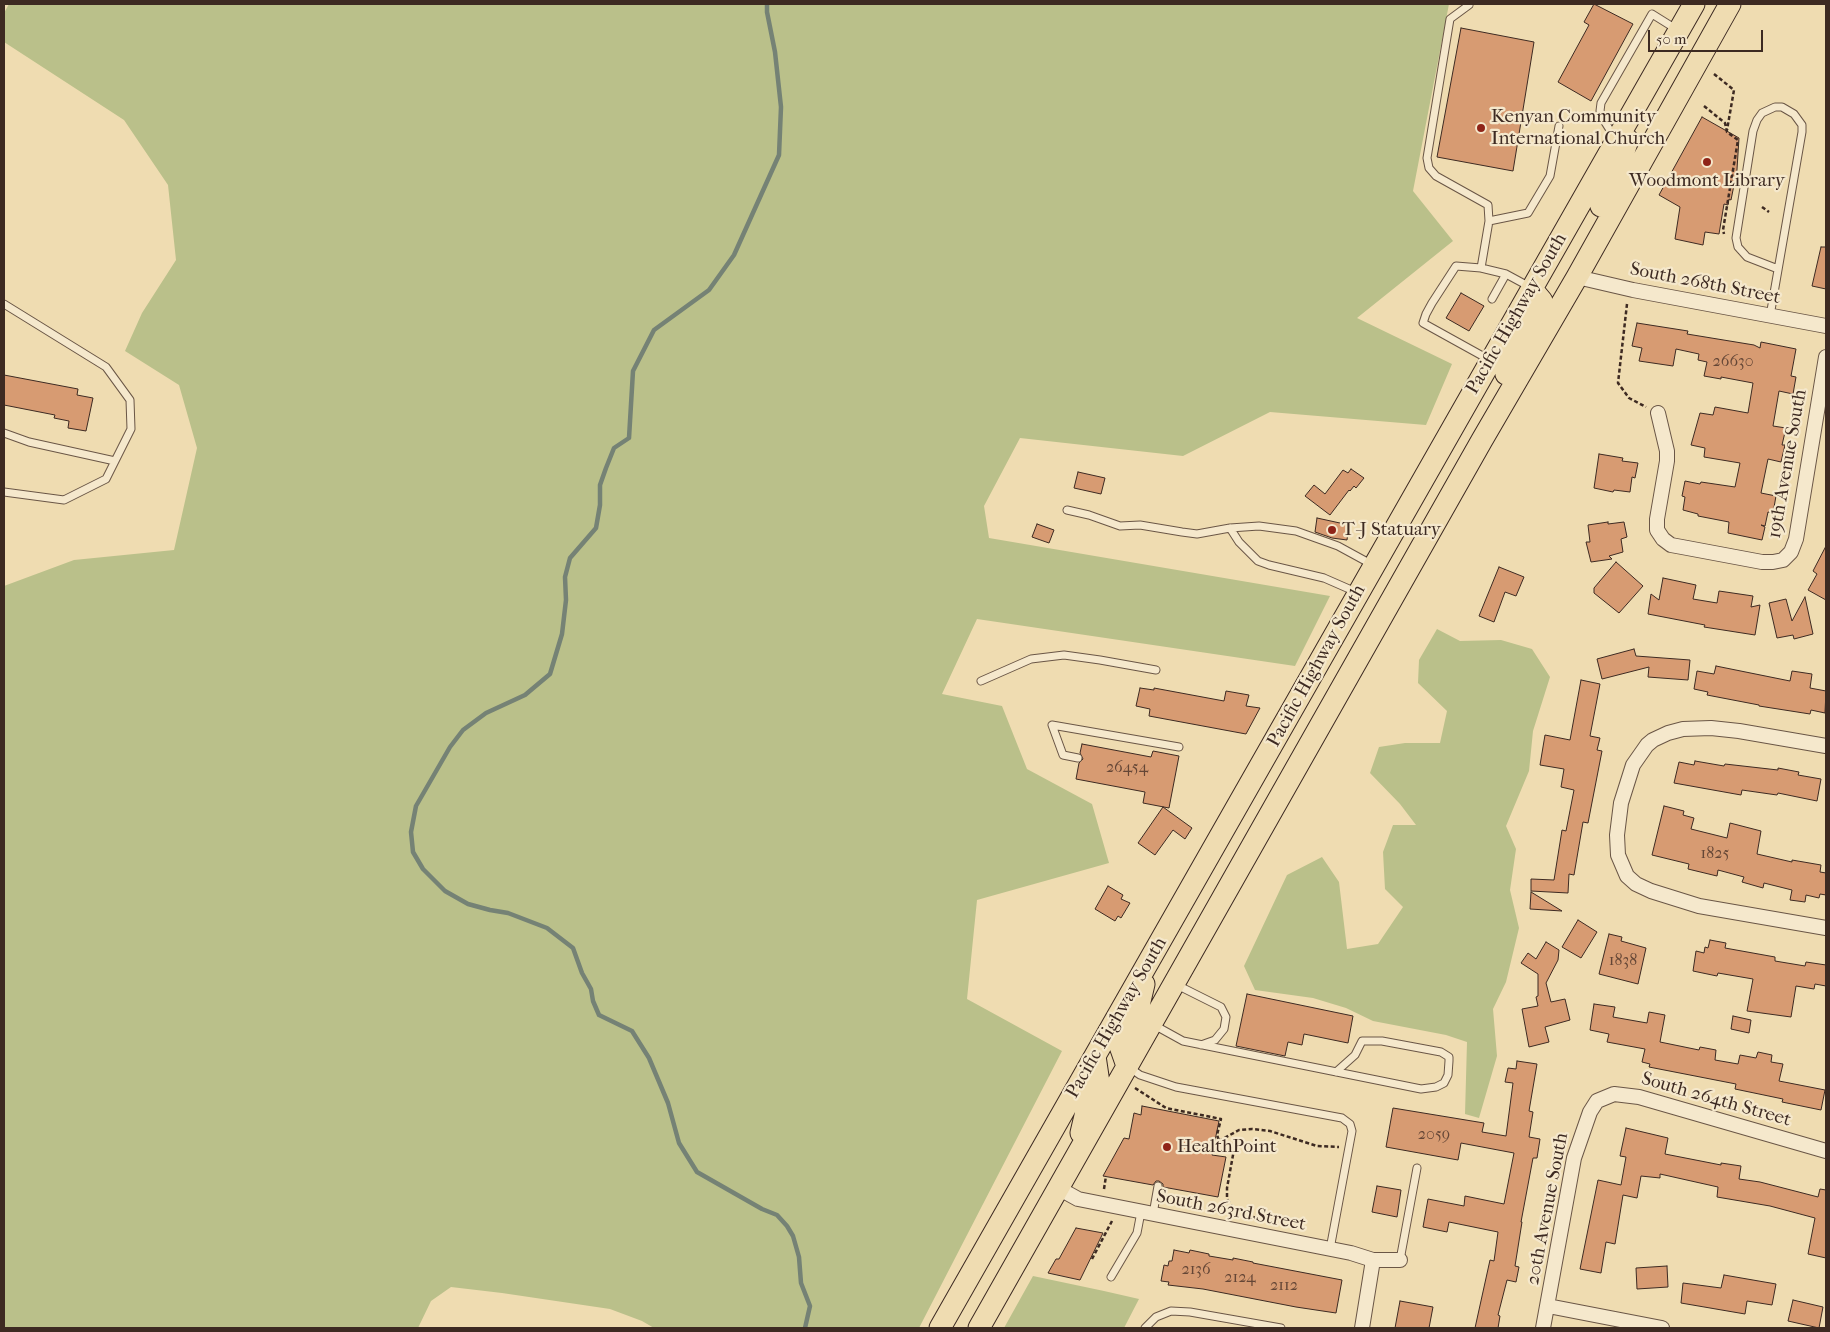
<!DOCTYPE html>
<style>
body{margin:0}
#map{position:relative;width:1830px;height:1332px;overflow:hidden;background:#efdcb1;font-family:"IM FELL French Canon",serif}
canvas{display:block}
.frame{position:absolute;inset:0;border:5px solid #3d2a22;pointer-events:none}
.scale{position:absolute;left:1648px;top:30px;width:115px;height:22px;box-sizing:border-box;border:2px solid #3d2a22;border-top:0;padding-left:6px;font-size:15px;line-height:18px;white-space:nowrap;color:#3d2a22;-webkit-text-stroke:4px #f5e8cc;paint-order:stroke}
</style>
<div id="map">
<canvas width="1830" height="1332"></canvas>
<div class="frame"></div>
<div class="scale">50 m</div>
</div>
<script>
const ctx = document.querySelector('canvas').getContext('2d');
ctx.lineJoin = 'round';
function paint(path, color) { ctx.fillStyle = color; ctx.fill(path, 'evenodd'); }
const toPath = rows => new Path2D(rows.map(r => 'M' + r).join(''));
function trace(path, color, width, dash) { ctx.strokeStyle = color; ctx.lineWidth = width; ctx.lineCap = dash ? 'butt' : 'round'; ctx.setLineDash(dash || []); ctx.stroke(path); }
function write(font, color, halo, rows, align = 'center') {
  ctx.font = font + ' "IM FELL French Canon",serif'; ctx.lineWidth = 4.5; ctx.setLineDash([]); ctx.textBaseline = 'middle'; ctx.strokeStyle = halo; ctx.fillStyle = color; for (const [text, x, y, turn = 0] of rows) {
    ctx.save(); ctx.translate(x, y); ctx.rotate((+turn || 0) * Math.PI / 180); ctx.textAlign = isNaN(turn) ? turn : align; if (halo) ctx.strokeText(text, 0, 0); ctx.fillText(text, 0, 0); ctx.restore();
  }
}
const green = toPath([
 [9,4,1449,4,1413,191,1453,241,1357,318,1452,364,1426,425,1270,412,1183,456,1020,438,984,506,989,538,1330,596,1295,666,977,619,942,694,1002,706,1027,769,1092,804,1109,863,977,900,967,999,1062,1051,919,1328,654,1328,642,1321,610,1309,502,1293,451,1287,431,1301,418,1328,4,1328,4,586,74,560,174,550,197,448,179,385,125,351,142,313,176,260,168,185,124,120,4,42,4,13],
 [1437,629,1460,641,1501,640,1532,649,1550,677,1533,731,1529,771,1506,826,1516,849,1510,890,1519,928,1506,982,1493,1009,1497,1056,1479,1118,1465,1114,1467,1042,1446,1035,1373,1021,1346,1008,1313,998,1255,990,1244,966,1287,875,1322,857,1339,882,1347,949,1378,944,1403,907,1385,889,1383,852,1393,825,1416,825,1400,804,1370,773,1379,747,1405,743,1440,743,1447,711,1418,683,1419,660],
 [1033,1276,1104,1291,1139,1299,1124,1328,1004,1328]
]);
const stream = toPath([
 [767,4,767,12,775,52,781,107,779,155,734,255,709,290,654,330,633,371,629,438,614,448,606,468,600,485,600,505,596,528,570,558,565,577,566,600,562,634,550,674,525,695,486,713,463,730,450,747,416,806,411,832,413,852,423,869,445,891,468,904,490,910,508,913,547,928,573,948,582,973,591,989,593,1001,599,1015,632,1031,649,1058,668,1103,679,1143,697,1172,762,1209,777,1215,787,1226,793,1236,799,1257,801,1283,810,1306,805,1328]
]);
const building = toPath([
 [1594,4,1633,24,1591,101,1558,82,1589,25,1584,22,1594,4],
 [1461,28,1534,42,1513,171,1437,157,1461,28],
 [1702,117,1739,138,1736,185,1734,185,1731,200,1729,199,1728,205,1724,204,1719,234,1705,232,1703,245,1675,239,1680,207,1659,195,1702,117],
 [1821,247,1826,247,1826,289,1812,286,1821,247],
 [1461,293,1484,306,1469,331,1446,318,1461,293],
 [1637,323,1688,331,1687,334,1754,345,1760,348,1761,342,1796,349,1791,376,1796,377,1793,394,1779,391,1773,426,1786,428,1782,445,1785,445,1781,462,1768,459,1761,493,1776,496,1773,513,1768,512,1765,526,1761,525,1765,527,1762,540,1728,533,1729,522,1698,516,1698,514,1683,510,1685,497,1682,496,1685,481,1700,484,1701,482,1735,487,1740,463,1704,457,1705,448,1691,445,1700,413,1713,415,1715,407,1748,413,1753,383,1721,377,1721,379,1704,376,1707,362,1698,360,1699,354,1676,349,1673,366,1639,361,1642,348,1632,346,1637,323],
 [4,375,78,389,77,395,93,398,86,431,68,428,69,421,54,418,55,415,4,405,4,375],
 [1599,454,1623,458,1622,461,1638,463,1635,478,1632,477,1630,492,1614,490,1613,492,1594,488,1599,454],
 [1351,469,1364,478,1356,488,1354,486,1350,491,1349,490,1330,515,1305,496,1314,485,1325,494,1343,470,1348,473,1351,469],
 [1078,472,1105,478,1101,494,1074,488,1078,472],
 [1317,518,1349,525,1347,540,1332,538,1315,532,1317,518],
 [1608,522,1608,524,1624,522,1627,537,1621,539,1623,552,1609,556,1612,559,1591,562,1586,542,1590,542,1588,525,1608,522],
 [1037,524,1054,530,1049,543,1032,537,1037,524],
 [1826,546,1826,600,1808,590,1817,574,1813,571,1826,546],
 [1616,562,1643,586,1619,613,1594,593,1594,588,1616,562],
 [1499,567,1524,577,1516,596,1505,592,1494,622,1479,616,1499,567],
 [1663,578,1696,585,1693,599,1717,603,1719,591,1753,596,1751,607,1760,605,1755,635,1704,627,1705,625,1648,614,1651,594,1659,600,1663,578],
 [1805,597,1813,634,1794,639,1793,635,1777,638,1769,603,1786,599,1792,621,1805,597],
 [1634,649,1636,656,1690,660,1688,680,1648,677,1649,667,1602,679,1597,659,1634,649],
 [1716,666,1790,681,1792,671,1812,674,1810,688,1826,691,1825,713,1811,710,1810,714,1759,706,1759,705,1707,695,1708,692,1694,689,1697,671,1714,674,1716,666],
 [1581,680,1600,684,1590,736,1600,738,1597,750,1602,751,1588,823,1583,822,1574,875,1569,874,1568,893,1531,891,1531,879,1554,880,1562,830,1566,831,1574,790,1561,787,1564,769,1540,765,1545,735,1570,740,1581,680],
 [1140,688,1154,690,1154,688,1224,701,1226,691,1249,695,1246,706,1260,708,1246,734,1149,716,1150,709,1136,706,1140,688],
 [1082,744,1151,757,1153,751,1179,756,1169,808,1143,803,1145,792,1076,779,1079,763,1083,759,1080,753,1082,744],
 [1695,761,1724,766,1725,764,1778,770,1778,768,1799,772,1798,775,1821,779,1817,801,1778,793,1777,795,1742,790,1741,795,1674,783,1679,762,1694,765,1695,761],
 [1664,806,1684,811,1683,815,1694,818,1691,829,1727,838,1730,823,1761,831,1757,854,1792,862,1792,860,1821,865,1820,872,1826,873,1826,895,1820,894,1819,898,1806,895,1805,902,1790,900,1792,890,1764,883,1763,888,1742,882,1744,877,1718,870,1717,876,1688,869,1689,864,1652,855,1664,806],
 [1163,807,1192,828,1185,839,1173,830,1155,855,1138,843,1163,807],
 [1108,886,1123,895,1121,899,1130,903,1121,918,1118,916,1115,921,1095,909,1108,886],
 [1531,892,1562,911,1530,909,1531,892],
 [1578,920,1597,932,1581,958,1562,947,1578,920],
 [1609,934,1622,937,1621,941,1646,948,1638,984,1599,974,1609,934],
 [1710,940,1726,943,1725,948,1775,957,1775,961,1805,966,1806,962,1826,965,1826,986,1815,984,1814,989,1796,986,1791,1017,1747,1011,1753,979,1718,973,1717,976,1693,971,1696,951,1704,953,1705,947,1708,948,1710,940],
 [1546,942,1559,950,1558,960,1546,983,1551,1002,1565,999,1570,1020,1545,1027,1549,1042,1529,1047,1522,1009,1538,1006,1536,997,1538,996,1538,974,1521,963,1528,953,1536,959,1546,942],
 [1247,994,1353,1016,1348,1043,1304,1034,1302,1045,1288,1042,1285,1056,1236,1046,1247,994],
 [1594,1004,1615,1007,1613,1017,1647,1023,1649,1012,1665,1015,1660,1042,1699,1050,1700,1047,1716,1050,1715,1060,1738,1064,1740,1055,1756,1058,1758,1052,1772,1055,1771,1062,1783,1064,1779,1081,1825,1090,1821,1110,1782,1102,1783,1099,1735,1089,1736,1084,1649,1067,1650,1064,1642,1062,1645,1049,1607,1042,1609,1034,1590,1030,1594,1004],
 [1733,1016,1751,1020,1749,1033,1731,1029,1733,1016],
 [1517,1061,1537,1064,1529,1111,1533,1112,1529,1137,1540,1139,1537,1158,1533,1158,1521,1222,1522,1222,1515,1266,1519,1267,1516,1282,1507,1280,1498,1315,1500,1316,1498,1328,1475,1328,1490,1260,1494,1261,1498,1232,1449,1222,1447,1232,1423,1227,1428,1199,1464,1206,1465,1196,1504,1204,1514,1153,1461,1143,1458,1160,1386,1147,1393,1108,1484,1123,1482,1132,1506,1136,1513,1083,1505,1082,1508,1068,1516,1069,1517,1061],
 [1142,1106,1219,1121,1212,1155,1226,1157,1218,1197,1163,1187,1163,1184,1159,1181,1156,1181,1153,1185,1103,1176,1124,1138,1129,1139,1134,1113,1141,1115,1142,1106],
 [1626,1128,1668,1138,1665,1154,1721,1165,1721,1163,1741,1166,1739,1179,1760,1182,1818,1197,1820,1189,1826,1190,1826,1258,1808,1254,1815,1218,1770,1206,1717,1197,1718,1187,1660,1174,1660,1178,1641,1176,1637,1198,1623,1195,1615,1244,1606,1242,1601,1273,1580,1269,1598,1180,1621,1185,1626,1157,1620,1156,1626,1128],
 [1377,1186,1401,1190,1397,1217,1372,1212,1377,1186],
 [1076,1228,1103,1233,1080,1280,1048,1273,1056,1259,1059,1259,1076,1228],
 [1174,1250,1189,1253,1190,1250,1209,1254,1209,1256,1233,1260,1233,1258,1253,1262,1253,1263,1342,1280,1336,1313,1296,1307,1203,1289,1168,1285,1169,1282,1161,1281,1164,1265,1168,1266,1169,1261,1172,1261,1174,1250],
 [1667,1266,1668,1287,1637,1289,1636,1268,1667,1266],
 [1724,1275,1776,1284,1772,1305,1747,1301,1745,1314,1681,1303,1683,1283,1721,1288,1724,1275],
 [1793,1300,1823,1307,1819,1328,1788,1321,1793,1300],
 [1400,1301,1433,1307,1429,1328,1395,1328,1400,1301]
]);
const path = toPath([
 [1714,74,1734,90,1727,130],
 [1704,106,1725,123,1727,132,1738,140,1723,230,1724,234],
 [1762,207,1769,212],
 [1627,304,1618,383,1629,398,1646,407],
 [1135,1088,1166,1108,1221,1119,1217,1135,1219,1141],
 [1219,1141,1239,1130,1252,1129,1270,1131,1317,1146,1339,1147],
 [1220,1141,1235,1144,1227,1188,1227,1199,1233,1208,1258,1219],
 [1104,1189,1106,1176],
 [1092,1259,1112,1221]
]);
const service = toPath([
 [1469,5,1450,19,1427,158,1429,168,1436,176,1488,205,1489,221,1481,268],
 [1615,138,1603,119,1600,111,1601,103,1652,14,1676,29],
 [1489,221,1528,213,1550,176,1559,126],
 [1492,299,1506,274],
 [4,304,106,367,130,400,131,429,106,479,64,500,4,492],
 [1770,316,1802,132,1802,125,1794,114,1782,107,1775,107,1762,113,1757,120,1753,131,1736,238,1738,247,1747,257,1778,269],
 [1488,359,1423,323,1426,314,1432,303,1456,266,1481,268,1506,274,1530,287],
 [4,433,29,442,115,461],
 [1067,510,1089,515,1120,526,1140,525,1182,532,1197,534,1230,528,1259,526,1296,531,1338,546,1371,564],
 [1230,528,1239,542,1258,561,1269,565,1324,578,1356,592],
 [981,681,1031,659,1064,655,1100,660,1156,670],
 [1078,758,1063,755,1052,725,1179,747],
 [1177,985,1221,1007,1226,1017,1224,1029,1215,1040,1201,1045],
 [1154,1025,1183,1041,1421,1089,1436,1087,1444,1083,1448,1075,1449,1061,1449,1057,1441,1052,1382,1041,1362,1041,1355,1055,1336,1072],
 [1130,1068,1140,1075,1176,1087,1342,1118,1350,1124,1352,1131,1330,1249],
 [1153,1214,1158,1186],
 [1400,1260,1417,1168],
 [1111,1277,1137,1233,1141,1212],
 [1145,1328,1156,1317,1171,1311,1190,1312,1281,1328]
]);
const minor = toPath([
 [1577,277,1633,290,1826,326],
 [1658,413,1667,451,1667,461,1657,519,1657,530,1663,539,1671,545,1682,547,1762,562,1773,562,1783,560,1791,552,1796,539,1826,357],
 [1826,746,1739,731,1711,728,1683,729,1668,733,1653,740,1647,745,1633,765,1621,803,1617,835,1618,855,1627,876,1636,884,1651,891,1699,906,1826,928],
 [1058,1188,1078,1199,1351,1253,1373,1260,1400,1260],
 [1548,1306,1662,1328],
 [1362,1328,1373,1260],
 [1543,1328,1574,1158,1590,1112,1597,1101,1614,1094,1639,1097,1826,1151]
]);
const primary = toPath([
 [1601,206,1612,185,1628,140],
 [1506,374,1523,339,1537,315,1542,301,1532,289],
 [1127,1066,1120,1046,1136,1018,1144,984],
 [1081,1133,1089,1099,1099,1083,1095,1056],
 [940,1328,1694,4],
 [979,1328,1482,440,1577,277,1730,4]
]);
const markers = [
 [1481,128,5,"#8f2418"],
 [1707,162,5,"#8f2418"],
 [1332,530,5,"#8f2418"],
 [1167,1147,5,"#8f2418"]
];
const numberNames = [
 ["26630",1733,362],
 ["26454",1127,768],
 ["1825",1715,854],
 ["1838",1623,961],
 ["2059",1434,1135],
 ["2136",1196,1270],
 ["2124",1240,1278],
 ["2112",1284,1286]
];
const poiNames = [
 ["Kenyan Community",1491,117],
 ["International Church",1491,139],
 ["Woodmont Library",1707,181,"center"],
 ["T-J Statuary",1342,530],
 ["HealthPoint",1177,1147]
];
const streetNames = [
 ["South 268th Street",1705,284,11],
 ["Pacific Highway South",1517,314,-60],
 ["19th Avenue South",1788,464,-80],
 ["Pacific Highway South",1317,666,-61],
 ["Pacific Highway South",1117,1018,-60],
 ["South 264th Street",1716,1100,16],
 ["20th Avenue South",1548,1209,-79],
 ["South 263rd Street",1231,1211,11]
];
paint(green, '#bac08a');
trace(stream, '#758275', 4.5);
paint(building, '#d79b72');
trace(building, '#3d2a22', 1);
trace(service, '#6a5646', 9);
trace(minor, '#6a5646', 16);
trace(primary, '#3d2a22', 23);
trace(path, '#3d2a22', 2.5, [4, 2.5]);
trace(service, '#f5e8cc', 7);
trace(minor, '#f5e8cc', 14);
trace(primary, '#efdcb1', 21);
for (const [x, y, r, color] of markers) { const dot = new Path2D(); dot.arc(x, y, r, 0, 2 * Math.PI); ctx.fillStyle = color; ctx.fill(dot); trace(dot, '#f5e8cc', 2); }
write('16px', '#644636', null, numberNames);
write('19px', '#3d2a22', '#f5e8cc', poiNames, 'left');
write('19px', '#3d2a22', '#f5e8cc', streetNames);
</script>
